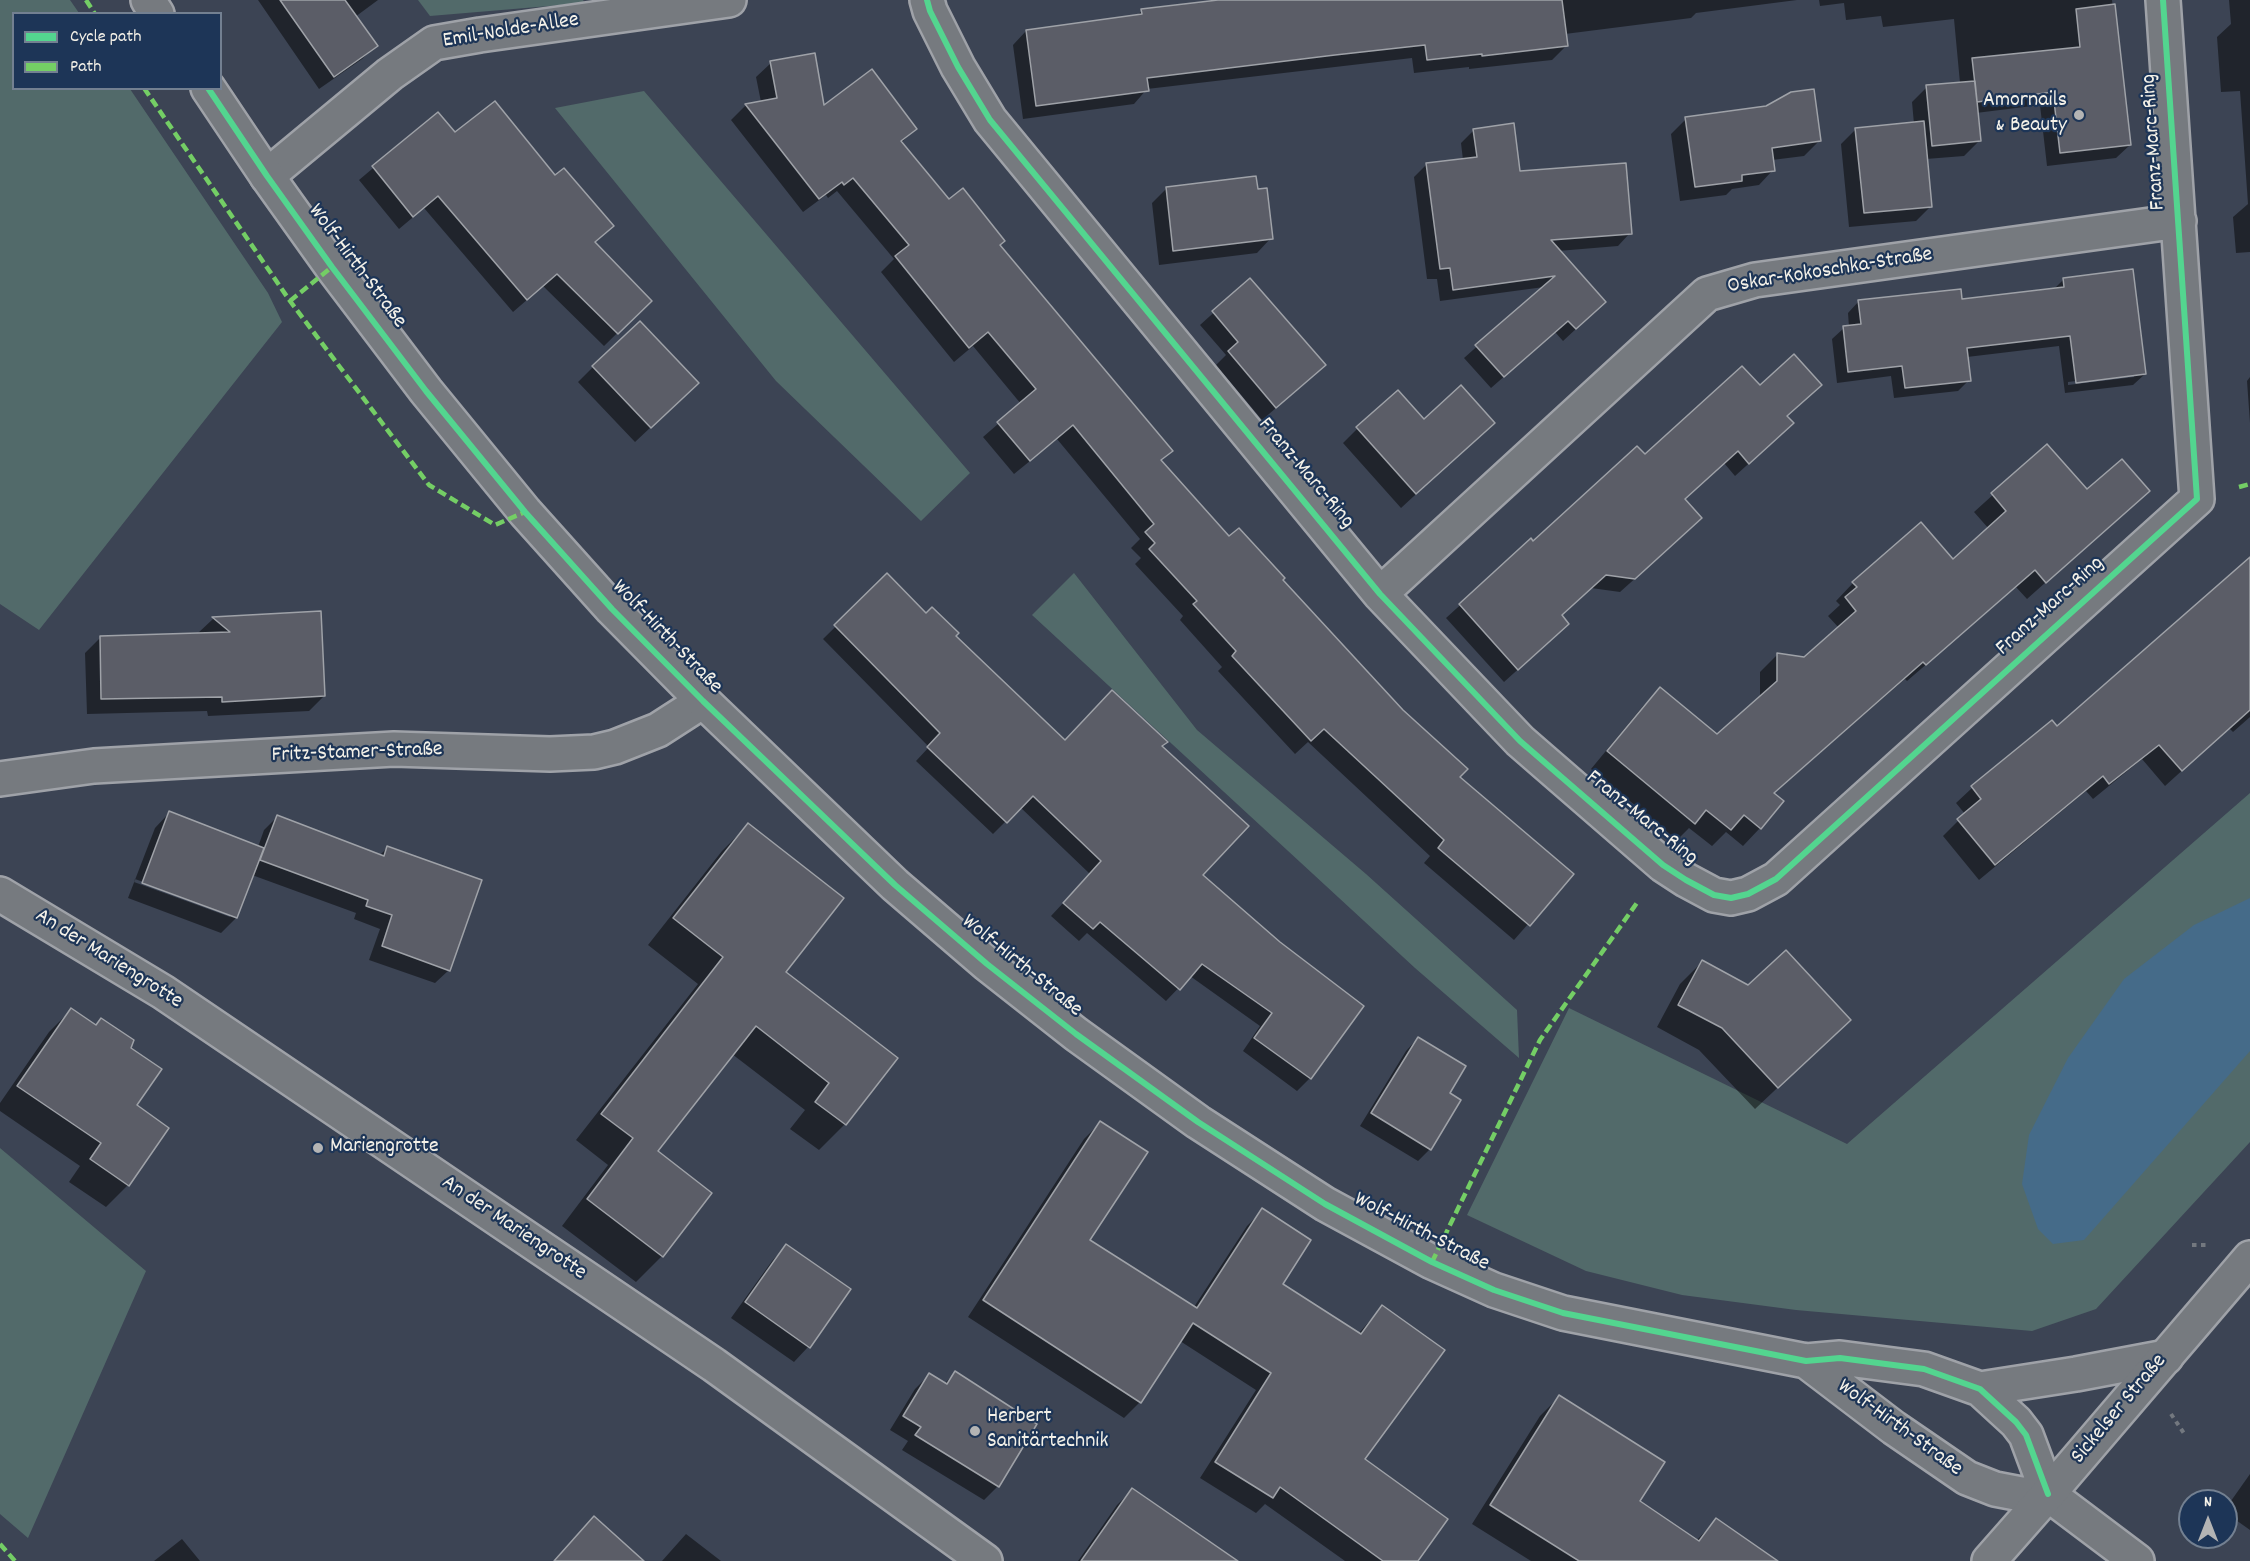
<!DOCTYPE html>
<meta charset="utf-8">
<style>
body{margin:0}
#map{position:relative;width:2250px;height:1561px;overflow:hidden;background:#3c4454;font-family:Dekko,sans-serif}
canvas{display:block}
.legend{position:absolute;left:12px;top:12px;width:210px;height:78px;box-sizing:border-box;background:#1d3557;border:2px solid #738091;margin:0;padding:8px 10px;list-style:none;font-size:18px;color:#f4f1e8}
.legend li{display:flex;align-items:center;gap:12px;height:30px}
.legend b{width:30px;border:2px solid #738091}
.north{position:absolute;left:2178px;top:1489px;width:60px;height:60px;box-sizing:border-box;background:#1d3557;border:2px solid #738091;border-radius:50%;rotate:0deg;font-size:16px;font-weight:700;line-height:24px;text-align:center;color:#f4f1e8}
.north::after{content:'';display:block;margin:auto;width:21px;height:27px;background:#b4b4b4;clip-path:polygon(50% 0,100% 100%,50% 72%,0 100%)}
</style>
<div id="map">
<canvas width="2250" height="1561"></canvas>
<ul class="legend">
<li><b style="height:8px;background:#53d58f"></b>Cycle path</li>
<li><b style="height:8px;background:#74ce65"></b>Path</li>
</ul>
<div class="north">N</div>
</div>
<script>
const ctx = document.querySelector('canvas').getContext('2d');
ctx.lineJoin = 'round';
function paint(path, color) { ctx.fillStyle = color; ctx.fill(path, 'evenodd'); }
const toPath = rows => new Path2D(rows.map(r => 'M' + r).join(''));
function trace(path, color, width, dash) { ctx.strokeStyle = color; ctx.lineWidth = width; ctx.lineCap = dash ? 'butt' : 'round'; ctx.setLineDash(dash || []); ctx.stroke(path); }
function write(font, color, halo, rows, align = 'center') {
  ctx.font = font + ' Dekko,sans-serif'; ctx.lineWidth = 4.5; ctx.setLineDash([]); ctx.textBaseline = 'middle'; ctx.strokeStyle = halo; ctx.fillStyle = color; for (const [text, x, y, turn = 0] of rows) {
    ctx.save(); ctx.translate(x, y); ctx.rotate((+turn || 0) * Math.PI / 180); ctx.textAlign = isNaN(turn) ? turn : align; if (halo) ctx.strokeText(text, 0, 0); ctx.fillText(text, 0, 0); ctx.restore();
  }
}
const green = toPath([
 [0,0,70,0,79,13,14,14,14,88,130,89,268,293,282,322,39,630,0,604],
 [418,0,583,0,585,3,430,16],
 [644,91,970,473,921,521,776,381,555,108],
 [1074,573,1197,730,1366,874,1517,1010,1519,1058,1415,968,1032,615],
 [2250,793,2250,1142,2096,1309,2032,1331,1796,1310,1682,1295,1586,1271,1467,1215,1569,1008,1847,1144],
 [0,1148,146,1271,28,1538,0,1514]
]);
const water = toPath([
 [2250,898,2250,1051,2084,1240,2053,1244,2038,1229,2022,1184,2029,1135,2068,1058,2124,979,2194,925]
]);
const shadow = toPath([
 [258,0,378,0,355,17,376,45,362,59,319,89],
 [1231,0,1797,0,1696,13,1691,18,1565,34,1566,46,1552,60,1469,69,1469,67,1414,73,1412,58,1147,89,1134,104,1023,119,1013,45,1026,31,1136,16,1142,11],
 [1819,0,2112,0,2130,145,2116,158,2047,166,2040,105,1976,113,1979,141,1964,156,1926,159,1931,206,1916,221,1849,227,1841,144,1856,129,1914,124,1912,102,1927,87,1960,83,1954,19,1883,27,1881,16,1846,20,1844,3,1820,6],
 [2229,0,2250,0,2250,252,2236,253,2233,217,2248,204,2240,91,2221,92,2217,37,2231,24],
 [771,63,823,108,915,129,901,143,949,201,998,245,1171,450,1160,461,1229,539,1281,580,1458,778,1572,874,1514,940,1424,863,1430,856,1308,742,1295,754,1218,671,1222,667,1180,620,1183,616,1135,564,1141,558,1131,548,1140,539,1057,439,1014,474,983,437,1021,404,973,346,954,362,881,272,894,259,837,191,828,198,826,195,803,212,731,120,746,105,761,102,756,77],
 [437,114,455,134,555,177,612,226,594,243,650,301,604,346,543,286,513,312,424,208,399,229,359,180],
 [1686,119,1819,141,1804,156,1772,160,1773,170,1759,185,1732,189,1726,195,1680,201,1671,134],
 [1474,130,1519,172,1630,233,1618,246,1558,251,1592,314,1563,341,1555,332,1491,388,1464,358,1544,287,1440,301,1437,279,1427,279,1414,177,1427,164,1463,160,1461,143],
 [1166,189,1257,191,1271,238,1257,253,1159,265,1152,203],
 [2064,279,2145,374,2133,385,2065,393,2059,346,1967,357,1969,380,1958,391,1894,398,1891,376,1837,383,1832,339,1844,328,1849,327,1848,313,1859,301,1961,301,2053,290],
 [2134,374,2134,377,2068,385,2068,382],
 [1250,280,1311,378,1262,420,1216,365,1226,355,1200,325],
 [593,367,682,398,635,442,578,382],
 [2250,377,2250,423,2247,381],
 [1786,416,1778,437,1735,476,1724,463,1683,499,1687,532,1620,592,1591,588,1560,616,1554,637,1504,682,1446,618,1531,541,1533,543,1645,456],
 [1424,422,1478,437,1401,508,1343,443,1358,428],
 [2047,446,2087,492,2148,491,2027,599,2016,587,1907,681,1905,679,1773,794,1760,828,1743,846,1726,832,1712,846,1689,828,1677,840,1591,769,1643,706,1660,689,1717,736,1760,698,1760,672,1778,654,1805,659,1839,628,1828,616,1840,605,1836,601,1853,583,1953,561,1989,529,1974,512],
 [887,576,926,615,954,636,1065,741,1160,747,1201,875,1279,943,1362,1006,1310,1078,1297,1091,1243,1051,1260,1026,1190,976,1166,1001,1087,933,1079,941,1051,916,1090,874,1020,807,993,834,916,761,929,747,823,639],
 [2250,586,2250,717,2233,732,2229,728,2165,786,2142,759,2093,799,2086,791,1979,880,1943,836,1965,814,1956,803,1972,788,2052,722,2057,728],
 [319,613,324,696,309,711,208,716,207,711,87,714,85,653,100,638,200,635,198,633,213,619],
 [169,813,258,847,264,830,277,817,379,856,387,848,449,970,435,983,369,960,380,929,354,919,356,913,252,875,236,918,221,933,128,898,155,828],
 [135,879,230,914,230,917,134,882],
 [748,825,784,972,896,1059,845,1124,819,1150,790,1129,805,1110,732,1054,656,1152,710,1193,662,1256,636,1282,562,1226,608,1165,576,1140,698,984,648,945,722,851],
 [1702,962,1827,1041,1755,1109,1699,1050,1657,1027,1680,984],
 [71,1010,130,1049,135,1105,128,1185,106,1207,69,1182,80,1166,0,1111,0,1103,49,1032],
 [1418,1038,1448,1094,1430,1149,1418,1161,1360,1126,1406,1051],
 [1100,1123,1088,1240,1194,1307,1247,1226,1263,1210,1281,1284,1358,1334,1382,1307,1362,1460,1416,1561,1345,1561,1265,1504,1256,1513,1200,1478,1256,1390,1180,1341,1140,1402,1124,1418,968,1317,1084,1139],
 [786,1246,849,1290,808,1347,794,1362,731,1318,772,1261],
 [955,1373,998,1486,984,1500,902,1450,908,1441,890,1430,915,1389,929,1375,944,1384],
 [1559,1397,1638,1501,1696,1541,1716,1520,1750,1561,1531,1561,1472,1524,1540,1416],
 [2250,1474,2250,1530,2226,1513,2226,1508],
 [1132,1490,1190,1561,1078,1561,1117,1505],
 [686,1534,721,1561,662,1561],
 [182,1539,200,1561,154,1561]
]);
const building = toPath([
 [280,0,345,0,378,46,334,77,280,0],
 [1218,0,1562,0,1568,46,1482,56,1482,54,1427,60,1425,45,1335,55,1147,78,1149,91,1036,106,1026,30,1142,14,1141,9,1218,0],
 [2115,4,2131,145,2060,153,2053,92,1977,102,1972,58,2080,47,2076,9,2115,4],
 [815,53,824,105,872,69,917,129,901,141,949,199,963,188,1005,241,1000,245,1173,451,1161,460,1229,536,1239,528,1285,578,1283,580,1403,710,1468,769,1460,777,1574,874,1530,926,1438,848,1444,840,1324,729,1311,741,1232,656,1236,651,1193,604,1197,601,1149,549,1155,543,1145,532,1154,524,1073,425,1030,461,997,422,1036,389,988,332,969,348,895,256,909,245,853,178,844,185,842,182,819,199,745,104,777,98,770,61,815,53],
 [1975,81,1981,141,1932,146,1926,85,1975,81],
 [1814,89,1821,141,1772,148,1775,171,1742,175,1742,181,1695,187,1685,117,1766,106,1791,92,1814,89],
 [495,101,555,175,564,168,614,226,595,242,652,301,618,334,557,274,527,300,438,196,413,217,372,166,438,112,455,132,495,101],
 [1924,121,1932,207,1864,213,1855,128,1924,121],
 [1514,123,1520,171,1626,163,1632,234,1551,240,1606,302,1576,329,1568,321,1504,377,1475,345,1555,276,1453,290,1450,268,1440,269,1426,163,1477,157,1473,129,1514,123],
 [1256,176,1258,189,1267,188,1273,239,1173,251,1166,187,1256,176],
 [2133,269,2146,374,2076,383,2070,336,1967,348,1971,381,1905,388,1902,366,1848,372,1843,326,1861,324,1858,300,1961,289,1962,299,2064,287,2063,278,2133,269],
 [1250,278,1326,365,1276,408,1228,351,1238,342,1212,311,1250,278],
 [640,321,699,383,651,428,592,366,640,321],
 [1794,354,1822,385,1787,416,1794,423,1749,464,1738,451,1685,499,1702,518,1635,579,1606,575,1562,615,1569,624,1518,670,1459,604,1531,538,1533,541,1637,446,1645,454,1742,366,1760,385,1794,354],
 [1461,385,1495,423,1416,494,1356,427,1398,390,1424,419,1461,385],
 [2047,444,2087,489,2122,459,2150,491,2046,583,2035,570,1926,665,1923,662,1774,793,1784,801,1761,829,1744,815,1731,830,1706,810,1695,824,1607,751,1660,687,1717,734,1777,681,1777,653,1804,657,1856,611,1845,597,1857,587,1852,582,1921,522,1953,559,2006,511,1991,493,2047,444],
 [2250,557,2250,710,2182,771,2159,745,2109,784,2103,776,1995,865,1957,819,1981,799,1971,786,2052,720,2057,726,2250,557],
 [887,573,926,613,932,607,959,633,956,636,1065,740,1112,690,1168,742,1162,746,1249,826,1203,875,1280,942,1364,1006,1311,1079,1254,1038,1272,1013,1202,964,1180,990,1100,922,1093,929,1063,903,1101,861,1033,796,1007,823,927,747,940,733,834,625,887,573],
 [321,611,325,696,222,702,222,697,101,699,100,636,230,632,212,617,321,611],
 [169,811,264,848,237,918,142,883,169,811],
 [277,815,384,856,387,846,482,880,450,971,382,946,392,915,366,906,368,900,260,860,277,815],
 [748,823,844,898,786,972,898,1058,846,1125,815,1102,829,1083,756,1026,658,1151,712,1193,663,1257,587,1199,633,1138,601,1114,723,957,673,918,748,823],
 [1786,950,1851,1020,1778,1088,1722,1028,1678,1005,1702,960,1748,985,1786,950],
 [71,1008,96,1025,101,1018,134,1040,131,1048,162,1069,137,1105,169,1128,129,1186,90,1159,101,1143,17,1086,71,1008],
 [1418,1037,1466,1066,1450,1093,1461,1100,1431,1150,1371,1113,1418,1037],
 [1100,1121,1148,1152,1090,1240,1197,1308,1262,1208,1311,1240,1283,1284,1361,1334,1382,1305,1445,1350,1365,1459,1448,1519,1418,1561,1383,1561,1280,1487,1273,1498,1215,1462,1271,1373,1193,1323,1141,1403,983,1300,1100,1121],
 [786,1244,851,1289,810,1348,745,1302,786,1244],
 [955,1371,1037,1424,999,1487,915,1435,921,1427,903,1416,929,1373,947,1384,955,1371],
 [1559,1395,1665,1462,1640,1501,1699,1541,1716,1518,1778,1561,1579,1561,1490,1505,1559,1395],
 [1132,1488,1238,1561,1081,1561,1132,1488],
 [594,1516,644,1561,554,1561,594,1516]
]);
const path = toPath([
 [2192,1245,2206,1245],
 [2171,1414,2185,1435]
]);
const minor = toPath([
 [927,0,930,11,958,67,990,120,1380,594,1520,741,1543,761,1663,865,1686,880,1714,895,1731,898,1748,894,1776,879,2197,499,2163,0],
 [267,176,390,74,434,43,480,35,729,0],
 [1380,594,1707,294,1755,280,2179,221],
 [0,779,94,766,394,749,550,754,594,752,615,747,658,730,703,701],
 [0,894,163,992,714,1365,985,1561]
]);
const tertiary = toPath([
 [148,0,157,14],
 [208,88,267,176,332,267,426,391,525,512,612,609,703,701,895,885,987,964,1076,1034,1198,1122,1325,1204,1432,1262,1494,1290,1563,1313,1806,1361,1840,1358,1924,1369,1980,1389,2016,1422,2026,1435,2048,1494],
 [1806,1361,1894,1428,1967,1478,1995,1489,2021,1494,2048,1494],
 [1980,1389,2076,1374,2166,1357],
 [2048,1494,2137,1561]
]);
const secondary = toPath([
 [1989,1561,2048,1494,2250,1258]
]);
const quiet = toPath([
 [86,0,95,14],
 [144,88,290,301,429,485,495,525,525,512],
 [290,301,332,267],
 [2239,487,2250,484],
 [1432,1262,1540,1040,1639,900],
 [0,1544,15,1561]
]);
const cycleway = toPath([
 [927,0,930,11,958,67,990,120,1380,594,1520,741,1543,761,1663,865,1686,880,1714,895,1731,898,1748,894,1776,879,2197,499,2163,0],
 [208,88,267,176,332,267,426,391,525,512,612,609,703,701,895,885,987,964,1076,1034,1198,1122,1325,1204,1432,1262,1494,1290,1563,1313,1806,1361,1840,1358,1924,1369,1980,1389,2016,1422,2026,1435,2048,1494]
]);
const markers = [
 [2079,115,6,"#b4b4b4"],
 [318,1148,6,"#b4b4b4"],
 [975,1431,6,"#b4b4b4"]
];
const streetNames = [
 ["Emil-Nolde-Allee",511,32,-9],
 ["Franz-Marc-Ring",2155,142,-94],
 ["Wolf-Hirth-Straße",356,267,53],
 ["Oskar-Kokoschka-Straße",1830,272,-9],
 ["Franz-Marc-Ring",1305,474,50],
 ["Franz-Marc-Ring",2051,607,-42],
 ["Wolf-Hirth-Straße",666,638,46],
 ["Fritz-Stamer-Straße",357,754,-2],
 ["Franz-Marc-Ring",1641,819,39],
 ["An der Mariengrotte",108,960,32],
 ["Wolf-Hirth-Straße",1021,967,39],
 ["An der Mariengrotte",513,1229,34],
 ["Wolf-Hirth-Straße",1421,1233,27],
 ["Sickelser Straße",2120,1410,-50],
 ["Wolf-Hirth-Straße",1899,1429,36]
];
const poiNames = [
 ["Amornails",2067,102,"right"],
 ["& Beauty",2067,127,"right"],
 ["Mariengrotte",330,1148],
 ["Herbert",987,1418],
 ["Sanitärtechnik",987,1443]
];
paint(green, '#526a6a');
paint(water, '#456b89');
paint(shadow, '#0007');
paint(building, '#5b5d67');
trace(building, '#9fa2a8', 1.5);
trace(minor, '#9fa2a8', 38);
trace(tertiary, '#9fa2a8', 38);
trace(secondary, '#9fa2a8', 38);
trace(path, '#73787f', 4, [4.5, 4.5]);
trace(minor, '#767a7f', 33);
trace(tertiary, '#767a7f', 33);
trace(secondary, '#767a7f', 33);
trace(quiet, '#74ce65', 4.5, [9, 4.5]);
trace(cycleway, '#53d58f', 6);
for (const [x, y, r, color] of markers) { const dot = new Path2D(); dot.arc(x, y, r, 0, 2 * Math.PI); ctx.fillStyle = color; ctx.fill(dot); trace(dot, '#1d3557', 2); }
write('22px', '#f4f1e8', '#1d3557', streetNames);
write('22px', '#f4f1e8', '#1d3557', poiNames, 'left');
</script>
